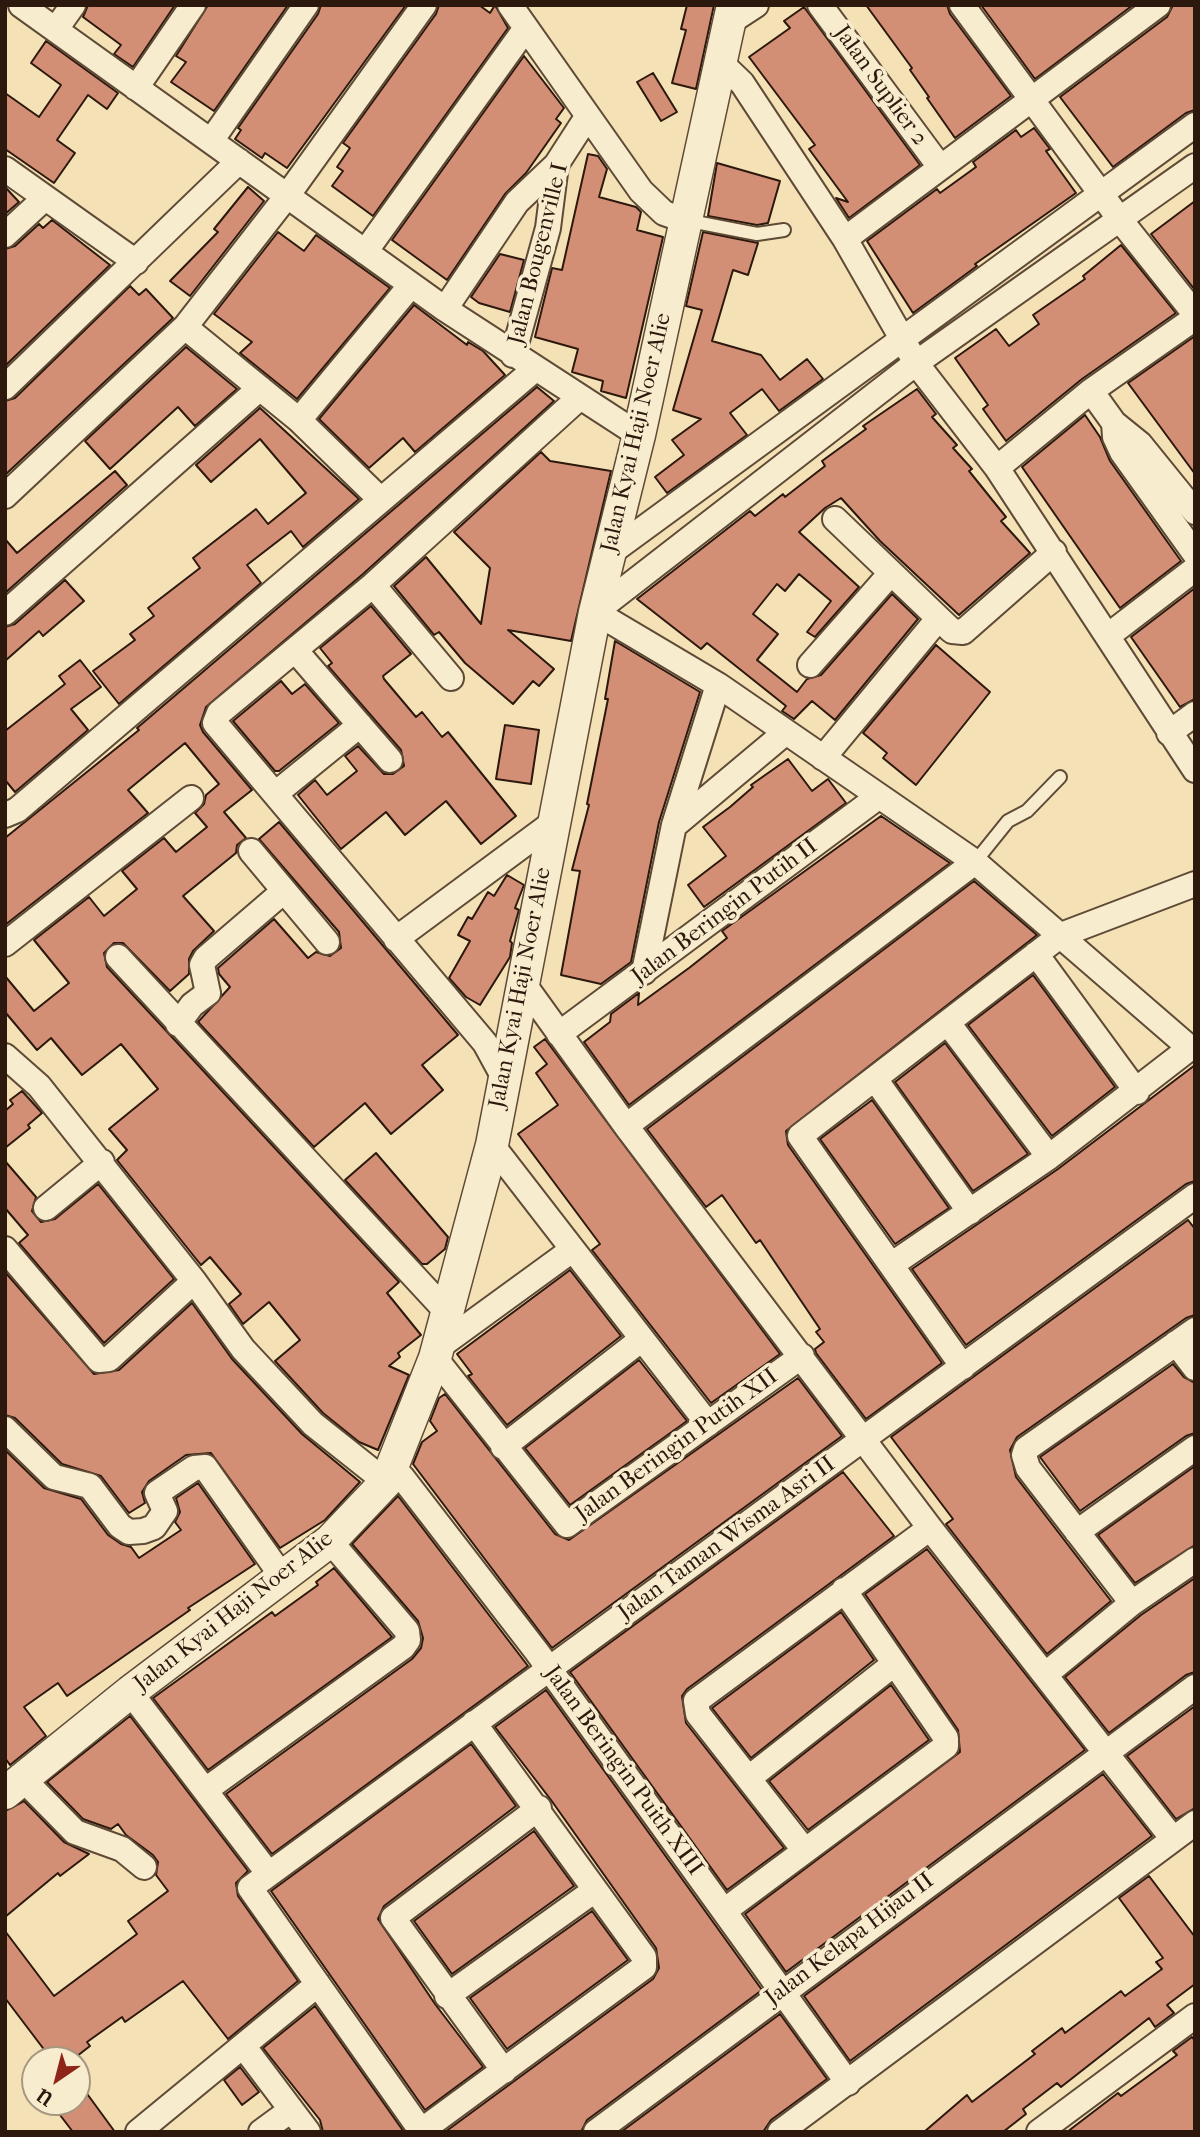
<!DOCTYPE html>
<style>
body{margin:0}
#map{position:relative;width:1200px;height:2137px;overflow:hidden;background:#f4e1b5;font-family:"IM FELL French Canon",serif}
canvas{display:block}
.frame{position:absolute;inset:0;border:7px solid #2c180c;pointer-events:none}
.north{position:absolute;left:21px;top:2046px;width:70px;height:70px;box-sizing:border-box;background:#f8eccf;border:2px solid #a69781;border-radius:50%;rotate:215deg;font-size:19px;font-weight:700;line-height:28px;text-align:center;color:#2c180c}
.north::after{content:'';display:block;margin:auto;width:24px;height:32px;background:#8f2418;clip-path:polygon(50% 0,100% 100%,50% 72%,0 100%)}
</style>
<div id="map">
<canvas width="1200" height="2137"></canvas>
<div class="frame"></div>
<div class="north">U</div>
</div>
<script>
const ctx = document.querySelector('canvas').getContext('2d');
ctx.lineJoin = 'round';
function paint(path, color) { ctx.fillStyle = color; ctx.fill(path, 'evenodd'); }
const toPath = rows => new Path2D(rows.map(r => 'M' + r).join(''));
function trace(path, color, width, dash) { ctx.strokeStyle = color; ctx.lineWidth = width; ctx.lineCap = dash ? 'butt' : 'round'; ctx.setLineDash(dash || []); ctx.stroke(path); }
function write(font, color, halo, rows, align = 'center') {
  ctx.font = font + ' "IM FELL French Canon",serif'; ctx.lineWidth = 7; ctx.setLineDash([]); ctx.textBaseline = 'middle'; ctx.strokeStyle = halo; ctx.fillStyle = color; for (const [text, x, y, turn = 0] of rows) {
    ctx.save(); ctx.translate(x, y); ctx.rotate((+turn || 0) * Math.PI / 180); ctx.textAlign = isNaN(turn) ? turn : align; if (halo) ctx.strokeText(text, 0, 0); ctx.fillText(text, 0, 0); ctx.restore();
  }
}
const building = toPath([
 [88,5,175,5,133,67,114,54,121,45,83,17,88,5],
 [208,5,288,5,214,111,171,82,186,62,176,56,208,5],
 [321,5,406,5,287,168,265,153,262,158,235,139,241,130,238,128,318,14,321,5],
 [439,5,479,5,490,13,495,5,508,28,373,216,332,186,343,171,337,167,350,148,343,143,436,14,439,5],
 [687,5,714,5,696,89,672,83,686,30,681,29,687,5],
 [866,5,947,5,950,14,1011,96,955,138,927,98,929,97,910,70,912,68,866,5],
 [981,5,1133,5,1035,79,981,5],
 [1173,5,1195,5,1195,110,1186,113,1113,167,1060,97,1167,17,1173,5],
 [804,7,920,165,849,218,836,198,848,202,809,149,815,145,749,57,790,28,784,21,804,7],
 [46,41,118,93,107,109,88,95,57,140,75,153,54,183,5,149,5,93,39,117,61,85,31,63,46,41],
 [524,56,564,108,556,119,561,123,526,173,505,194,447,280,392,240,524,56],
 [653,73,677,112,661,121,637,82,653,73],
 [1034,128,1050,149,1046,151,1076,193,975,264,977,266,913,313,867,241,937,189,940,193,976,167,973,162,1016,130,1021,137,1034,128],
 [588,154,598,156,607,169,599,197,636,207,641,212,637,230,663,237,626,398,601,391,603,381,572,372,578,349,535,337,552,268,562,270,588,154],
 [717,163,780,181,768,223,757,225,708,216,717,163],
 [5,187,19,202,5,214,5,187],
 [248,187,264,201,190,296,170,281,218,232,214,229,248,187],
 [1195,201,1195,290,1151,234,1195,201],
 [52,220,110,265,5,366,5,249,15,246,39,224,43,228,52,220],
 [278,232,304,251,316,235,390,288,297,399,240,353,252,342,214,314,278,232],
 [703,232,758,243,748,275,733,270,712,341,761,355,780,380,807,359,823,379,779,411,762,389,730,413,747,435,667,493,655,477,684,455,672,440,701,419,673,410,702,310,686,306,703,232],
 [1121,245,1176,313,1082,379,1006,441,983,409,988,405,955,358,996,329,1009,346,1039,324,1033,315,1085,279,1083,276,1121,245],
 [500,254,524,260,510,312,479,303,471,297,500,254],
 [130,286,139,295,146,289,173,318,5,475,5,401,15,398,130,286],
 [414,305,467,345,468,342,483,351,505,375,415,452,403,438,369,468,319,419,414,305],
 [1195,336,1195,474,1128,383,1195,336],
 [186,347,237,389,195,426,178,407,110,469,85,441,186,347],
 [537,387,554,401,363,574,206,707,200,725,203,732,252,790,224,812,246,838,237,845,236,853,183,896,214,931,193,951,189,959,189,974,170,991,123,943,114,943,104,953,107,967,399,1282,387,1293,421,1335,398,1353,400,1357,389,1366,409,1375,378,1450,359,1442,323,1413,275,1361,300,1340,269,1302,243,1324,229,1304,241,1294,210,1257,201,1265,117,1160,127,1150,109,1129,158,1089,121,1044,82,1075,51,1038,37,1050,5,1012,5,976,34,1011,69,983,34,940,89,897,104,916,137,889,122,871,164,838,176,852,207,827,195,813,204,804,206,795,219,784,185,743,128,790,148,813,5,925,5,838,139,730,137,728,537,387],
 [917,389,936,414,932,417,957,445,953,448,972,469,969,471,1006,517,1001,521,1030,553,959,615,880,541,841,498,825,508,799,532,859,587,815,637,807,632,831,601,799,574,785,591,777,584,753,614,778,634,757,660,797,692,807,679,821,675,892,594,918,619,835,720,812,701,794,719,782,711,786,706,707,643,701,649,637,599,750,511,755,516,783,494,785,497,825,466,822,461,866,429,863,426,917,389],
 [260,408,359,499,303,547,291,531,247,565,261,583,119,704,93,671,135,640,130,634,154,616,148,608,200,568,193,558,256,509,268,524,306,493,260,439,211,482,196,465,260,408],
 [1085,415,1100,437,1110,461,1181,561,1120,608,1022,467,1085,415],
 [541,452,550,461,611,471,571,641,508,630,554,669,539,686,533,681,513,704,465,663,439,632,434,635,394,586,426,557,481,624,490,568,454,532,541,452],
 [115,471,127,485,5,593,5,539,17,553,115,471],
 [65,580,84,601,43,636,39,631,5,661,5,627,15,624,65,580],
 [1195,588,1195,699,1180,707,1131,637,1195,588],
 [371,606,411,654,383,676,384,679,416,717,422,712,442,737,448,732,516,816,481,844,446,801,405,835,386,812,341,849,298,795,315,780,327,795,357,771,345,756,358,746,384,774,393,774,404,766,401,750,328,666,332,663,320,648,371,606],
 [615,641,700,692,659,822,631,962,601,984,561,975,580,871,572,870,589,805,587,804,608,699,605,699,615,641],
 [936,645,990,692,916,785,883,758,887,753,863,733,936,645],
 [80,660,101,687,71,709,88,730,15,792,5,780,5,731,65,684,59,676,80,660],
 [281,681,292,694,305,684,339,723,279,771,275,771,233,721,281,681],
 [505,725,539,730,531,784,496,779,505,725],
 [788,759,812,791,828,779,846,803,704,907,688,885,726,856,703,827,730,807,753,787,751,785,788,759],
 [881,816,950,863,629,1105,584,1042,610,1022,611,1014,639,993,638,1005,689,968,727,938,722,931,881,816],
 [279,822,458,1035,422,1065,443,1090,391,1134,365,1103,314,1147,198,1022,230,987,219,974,218,968,274,919,308,958,316,952,330,956,341,948,339,932,259,839,279,822],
 [507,875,524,885,515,908,519,910,510,941,512,943,510,957,480,1005,466,997,449,978,470,941,458,935,468,917,472,919,488,892,494,896,507,875],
 [974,881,1037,935,786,1131,788,1145,942,1363,866,1419,816,1353,815,1349,824,1342,816,1332,820,1329,760,1240,756,1243,722,1195,706,1207,647,1129,974,881],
 [1033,975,1115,1087,1052,1136,968,1025,1033,975],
 [545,1039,780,1354,711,1403,592,1250,600,1244,518,1134,558,1105,536,1073,547,1064,534,1047,545,1039],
 [945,1043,1028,1154,973,1191,895,1082,945,1043],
 [1195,1065,1195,1181,1186,1184,966,1345,912,1269,1058,1169,1195,1065],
 [22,1091,42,1113,28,1125,30,1128,5,1148,5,1111,13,1104,10,1100,22,1091],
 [872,1100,949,1208,895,1244,820,1139,872,1100],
 [376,1153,448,1237,445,1249,427,1264,422,1264,345,1180,376,1153],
 [5,1161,36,1197,32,1211,41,1222,55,1219,98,1184,174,1279,104,1343,19,1243,28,1235,5,1208,5,1161],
 [1188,1220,1195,1229,1195,1315,1186,1318,1017,1437,1010,1450,1016,1477,1111,1601,1047,1654,946,1524,953,1519,891,1437,1188,1220],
 [570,1270,621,1336,507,1425,468,1376,472,1374,457,1354,570,1270],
 [5,1272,94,1374,119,1370,192,1303,232,1359,302,1434,360,1482,325,1520,280,1548,211,1453,186,1455,149,1481,142,1492,145,1503,129,1513,101,1476,62,1464,15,1418,5,1415,5,1272],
 [639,1360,687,1421,570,1505,525,1448,639,1360],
 [1173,1364,1184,1377,1195,1383,1195,1433,1186,1436,1080,1511,1040,1457,1173,1364],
 [798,1378,842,1436,552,1648,413,1464,422,1442,437,1431,430,1421,439,1398,445,1394,555,1534,569,1540,798,1378],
 [5,1450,44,1488,81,1499,108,1535,121,1544,131,1547,139,1558,181,1530,175,1522,180,1512,176,1498,198,1483,255,1564,188,1608,190,1610,67,1696,58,1683,24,1707,46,1736,10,1765,5,1758,5,1450],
 [1195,1466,1195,1545,1135,1583,1098,1535,1195,1466],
 [843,1472,894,1536,687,1689,682,1696,686,1723,784,1848,727,1890,570,1672,843,1472],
 [398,1496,528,1666,272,1854,226,1794,412,1659,421,1648,423,1638,418,1621,352,1544,398,1496],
 [927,1549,1085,1750,786,1972,745,1914,960,1752,958,1730,865,1594,927,1549],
 [334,1568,392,1637,208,1770,153,1698,272,1612,275,1616,318,1585,316,1582,334,1568],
 [1195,1578,1195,1672,1186,1675,1109,1733,1065,1677,1141,1615,1195,1578],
 [841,1612,874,1660,751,1758,712,1708,841,1612],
 [891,1685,929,1740,808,1830,769,1781,891,1685],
 [546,1690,762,1990,587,2120,581,2132,445,2132,653,1979,659,1968,656,1948,551,1800,495,1727,546,1690],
 [1195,1706,1195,1808,1176,1819,1127,1756,1195,1706],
 [130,1716,248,1871,236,1883,238,1896,298,1981,228,2039,183,1981,125,2022,122,2017,87,2042,90,2046,72,2060,52,2060,5,1998,5,1931,54,1996,137,1934,128,1921,168,1891,156,1875,158,1862,153,1855,126,1835,118,1824,111,1829,83,1819,47,1782,130,1716],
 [471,1744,516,1806,384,1906,378,1919,435,2004,483,2067,425,2110,271,1891,471,1744],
 [1103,1774,1152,1836,850,2061,804,1996,1103,1774],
 [24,1801,64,1842,89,1854,60,1876,58,1873,5,1917,5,1811,24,1801],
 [534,1831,574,1886,452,1974,414,1921,534,1831],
 [1149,1876,1195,1937,1195,1984,1167,2005,1174,2013,1155,2027,1149,2018,1061,2087,1057,2083,1023,2109,1026,2114,1003,2132,924,2132,967,2095,972,2102,1035,2054,1032,2051,1062,2028,1065,2033,1121,1991,1125,1996,1162,1969,1156,1962,1163,1958,1119,1898,1149,1876],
 [592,1911,628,1960,507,2049,470,1998,592,1911],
 [315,2006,404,2132,323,2132,320,2120,263,2048,315,2006],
 [780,2014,827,2079,771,2120,763,2132,621,2132,780,2014],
 [1192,2037,1195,2041,1195,2132,1067,2132,1118,2093,1121,2096,1177,2055,1173,2051,1192,2037],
 [240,2067,259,2092,242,2105,224,2080,240,2067],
 [77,2080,115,2132,73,2132,50,2102,77,2102,77,2080]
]);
const service = toPath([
 [685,220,757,234,784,230],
 [975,862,1008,821,1027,811,1060,777]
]);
const minor = toPath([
 [21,5,445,309,639,435],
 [510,5,641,191,664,213,684,220],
 [820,5,940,167],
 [962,5,1121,221,1195,314],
 [730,22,756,5],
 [56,29,73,5],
 [718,60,742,83,845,239,916,363,997,468,1195,770],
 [136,88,193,5],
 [211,141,306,5],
 [1195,166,916,363,595,612,718,685,975,862,1190,1048,1195,1048],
 [5,169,136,262],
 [5,235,45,198],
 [845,239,1158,5],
 [365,252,526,28],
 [445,309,517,202,556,165],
 [185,327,299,420,381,500],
 [513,355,548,228,556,165,587,117],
 [5,387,239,161],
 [1091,391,1114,423,1115,437,1122,452,1195,554],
 [299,420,411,285],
 [1114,423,1140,444,1195,512],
 [997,468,1091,391,1195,318],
 [5,496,185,327,287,196,424,5],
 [835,519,952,631,963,632,1054,552],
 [610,553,1195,125],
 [373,585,451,678],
 [5,613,260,388],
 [1109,635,1195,569],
 [295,650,390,760],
 [810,665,891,573],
 [1169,733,1195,714],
 [823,758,938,619],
 [275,794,360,725],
 [5,815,17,810,535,369],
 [675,825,786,732],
 [251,851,327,942],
 [396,939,554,822],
 [5,944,191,798],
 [1036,954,1137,1092],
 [118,957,448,1313],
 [644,972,674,825,718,685],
 [523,983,626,1126,930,1528,1173,1839],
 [948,1023,1049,1157],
 [178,1024,192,1005,208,993,202,965,206,958,284,891],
 [559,1034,878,797],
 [5,1056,39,1086,194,1281,243,1349,313,1424,386,1482,402,1477,537,1652,848,2083],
 [503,1076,485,1043,215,723,219,713,373,585,579,398],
 [875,1079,970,1212],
 [626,1126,975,862],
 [492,1145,708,1424],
 [46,1208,102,1162],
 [5,1249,99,1360,109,1359,194,1281],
 [891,1265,1049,1157,1190,1048],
 [1176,1343,1195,1368],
 [436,1349,572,1250],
 [435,1358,567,1525,802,1356],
 [963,1367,800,1136,1061,935,1195,884],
 [5,1429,54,1477,90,1486,120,1526,129,1532,143,1531,154,1527,165,1511,157,1493,194,1468,205,1467,281,1575],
 [503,1447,642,1339],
 [1077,1532,1195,1448],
 [1132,1603,1028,1468,1024,1455,1026,1449,1195,1330],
 [1046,1674,1132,1603,1195,1560],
 [130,1692,268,1873],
 [749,1778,894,1664],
 [24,1780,75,1832,122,1849,144,1867],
 [207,1789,403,1647,408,1640,407,1631,330,1541],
 [805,1851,698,1714,696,1701,930,1528],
 [724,1911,946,1746,946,1738,844,1590],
 [447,1996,595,1890],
 [244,2047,308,2132],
 [504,2071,393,1918,539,1808],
 [421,2131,644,1967,644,1957,474,1723],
 [138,2132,318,1984],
 [261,2132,291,2110],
 [422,2132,250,1888,1195,1196],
 [596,2132,1195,1687],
 [780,2132,1195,1823],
 [1039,2132,1195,2016]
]);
const tertiary = toPath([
 [5,1793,130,1692,330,1541,386,1482,435,1358,492,1145,595,612,639,435,733,5]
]);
const streetNames = [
 ["Jalan Suplier 2",880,86,54],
 ["Jalan Bougenville I",539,254,-76],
 ["Jalan Kyai Haji Noer Alie",637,433,-77],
 ["Jalan Beringin Putih II",725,912,-37],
 ["Jalan Kyai Haji Noer Alie",521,988,-79],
 ["Jalan Beringin Putih XII",677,1446,-36],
 ["Jalan Taman Wisma Asri II",727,1539,-36],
 ["Jalan Kyai Haji Noer Alie",234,1612,-38],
 ["Jalan Beringin Puith XIII",623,1771,54],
 ["Jalan Kelapa Hijau II",850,1940,-37]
];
paint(building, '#d28f76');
trace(building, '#2c180c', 2);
trace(service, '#5e4a36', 16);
trace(minor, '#5e4a36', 28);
trace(tertiary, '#5e4a36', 35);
trace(service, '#f8eccf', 12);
trace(minor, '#f8eccf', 24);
trace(tertiary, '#f8eccf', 32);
write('23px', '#2c180c', '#f8eccf', streetNames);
</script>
